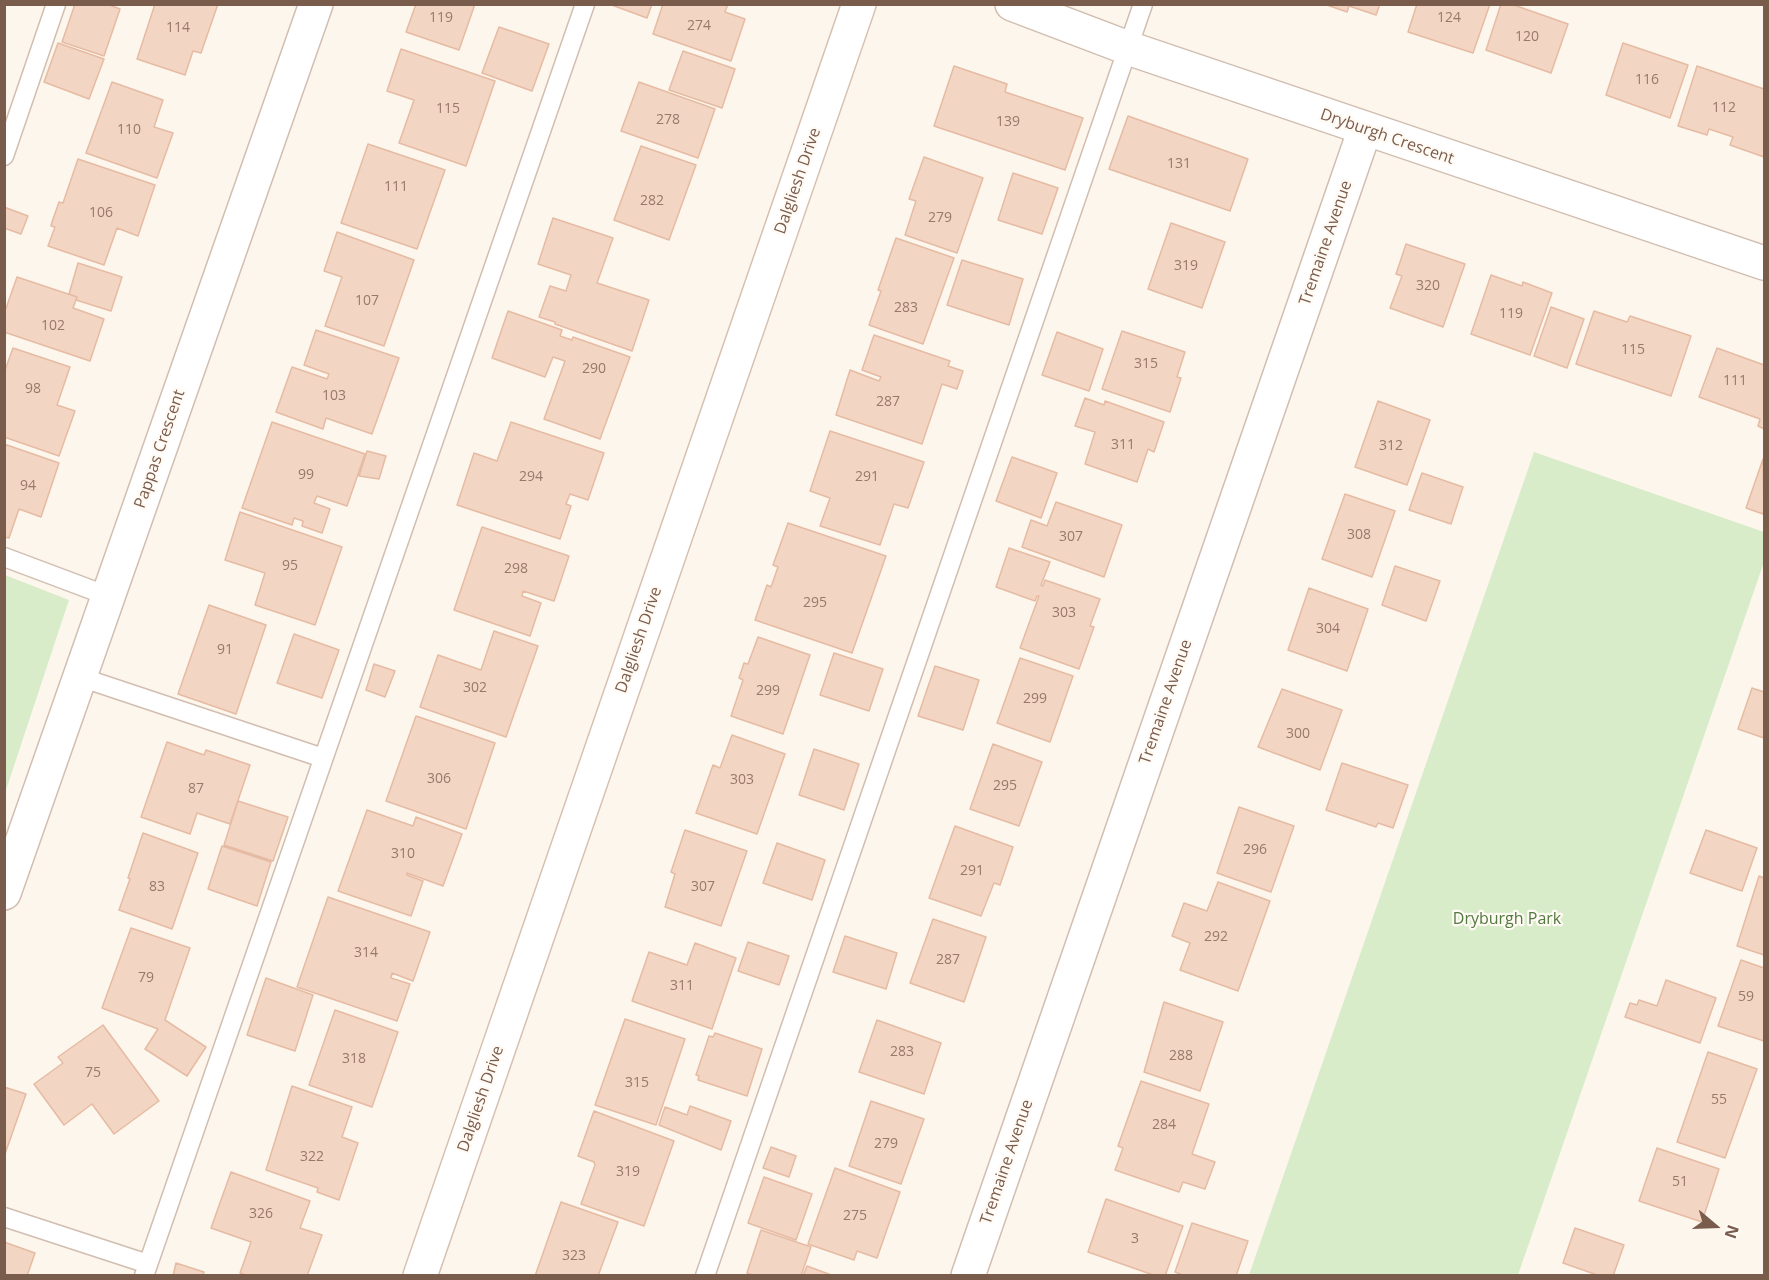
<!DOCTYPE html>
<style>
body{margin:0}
#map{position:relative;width:1769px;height:1280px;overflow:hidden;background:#fdf6ec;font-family:"Open Sans",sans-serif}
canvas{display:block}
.frame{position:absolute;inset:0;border:6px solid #7a5c4d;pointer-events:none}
.north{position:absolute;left:1685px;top:1196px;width:60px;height:60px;-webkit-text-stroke:4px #fffaf3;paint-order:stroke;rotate:109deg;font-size:16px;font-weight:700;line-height:24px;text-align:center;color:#7a5c4d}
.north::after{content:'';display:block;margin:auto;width:21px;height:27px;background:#7a5c4d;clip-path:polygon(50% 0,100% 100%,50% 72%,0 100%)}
</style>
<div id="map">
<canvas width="1769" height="1280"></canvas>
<div class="frame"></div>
<div class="north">N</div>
</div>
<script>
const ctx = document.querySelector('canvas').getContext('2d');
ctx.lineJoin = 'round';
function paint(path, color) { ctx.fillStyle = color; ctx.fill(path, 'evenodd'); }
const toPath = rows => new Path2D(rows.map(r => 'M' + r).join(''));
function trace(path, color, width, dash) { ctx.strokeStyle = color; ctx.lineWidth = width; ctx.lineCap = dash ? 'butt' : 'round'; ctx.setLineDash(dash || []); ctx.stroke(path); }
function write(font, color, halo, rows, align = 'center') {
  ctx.font = font + ' "Open Sans",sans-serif'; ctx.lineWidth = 4.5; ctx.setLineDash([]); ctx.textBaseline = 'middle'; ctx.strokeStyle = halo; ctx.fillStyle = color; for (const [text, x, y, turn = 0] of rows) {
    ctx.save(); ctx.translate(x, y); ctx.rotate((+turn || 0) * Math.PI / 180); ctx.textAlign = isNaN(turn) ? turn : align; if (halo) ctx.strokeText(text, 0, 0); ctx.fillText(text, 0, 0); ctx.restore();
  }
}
const green = toPath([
 [1534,452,1764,532,1764,562,1518,1275,1249,1275],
 [5,575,69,600,5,793]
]);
const building = toPath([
 [75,4,107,4,120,9,104,56,62,42,75,4],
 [155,4,218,4,201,53,193,51,185,75,137,59,155,4],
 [416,4,475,4,459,50,406,32,416,4],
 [609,4,652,4,647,18,609,4],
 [663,4,728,4,725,12,745,19,731,61,653,34,663,4],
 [1324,4,1380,4,1376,15,1349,6,1347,12,1324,4],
 [1417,4,1490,4,1473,53,1408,32,1417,4],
 [1501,4,1511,4,1568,24,1551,73,1486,50,1501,4],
 [499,27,549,44,532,91,482,73,499,27],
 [58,43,104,59,89,99,44,82,58,43],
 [1623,43,1688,65,1670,118,1606,95,1623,43],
 [401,49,495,81,466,166,399,143,414,100,387,91,401,49],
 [683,51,735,69,722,108,669,90,683,51],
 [954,66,1007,84,1005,92,1083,118,1065,170,934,126,954,66],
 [1697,66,1764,89,1764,157,1730,145,1733,137,1709,129,1707,135,1678,126,1697,66],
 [112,82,163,100,154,127,173,133,157,178,86,153,112,82],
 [639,82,715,109,698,158,621,131,639,82],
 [1128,116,1248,159,1230,211,1109,169,1128,116],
 [368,144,445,170,417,249,341,223,368,144],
 [641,146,696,165,669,240,614,220,641,146],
 [924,157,983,178,957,253,905,235,916,201,909,199,924,157],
 [78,159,155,185,138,236,117,228,104,265,48,246,55,227,51,226,52,222,59,202,63,203,78,159],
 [1013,173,1058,188,1042,234,998,220,1013,173],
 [4,207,28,216,21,234,4,228,4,207],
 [553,218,613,238,597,283,649,300,632,351,555,324,555,322,539,317,550,286,566,291,571,275,538,264,553,218],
 [1171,223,1225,242,1202,308,1148,289,1171,223],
 [337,232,414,260,384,346,325,326,342,277,324,271,337,232],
 [896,238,954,258,923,344,869,325,881,291,878,290,896,238],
 [1406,244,1465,264,1443,327,1390,308,1402,276,1396,274,1406,244],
 [962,260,1023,279,1009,325,947,305,962,260],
 [78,263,122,277,111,311,76,300,77,297,69,294,78,263],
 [1491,275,1522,286,1523,282,1552,293,1530,355,1471,334,1491,275],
 [17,277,77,297,73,308,104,319,90,361,4,332,4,314,17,277],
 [1551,307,1584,319,1567,368,1534,356,1551,307],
 [508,311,562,330,560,336,572,340,573,337,630,357,600,439,544,419,565,361,553,357,545,377,492,358,508,311],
 [1594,311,1627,322,1630,316,1691,336,1671,396,1576,364,1594,311],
 [316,330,399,358,372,434,326,418,323,429,276,412,292,367,327,379,329,374,304,365,316,330],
 [1122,331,1185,352,1177,377,1181,378,1170,412,1102,389,1122,331],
 [1057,332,1103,349,1089,391,1042,375,1057,332],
 [874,335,950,361,948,366,963,371,957,389,942,384,922,444,836,415,850,370,879,381,881,377,862,370,874,335],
 [13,348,70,367,57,405,75,411,59,456,4,437,4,373,13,348],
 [1717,348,1764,365,1764,429,1758,426,1760,419,1699,397,1717,348],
 [1085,398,1104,405,1105,401,1164,422,1154,452,1148,449,1137,482,1085,464,1095,432,1075,426,1085,398],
 [1378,401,1430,420,1407,485,1355,467,1378,401],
 [272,422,365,454,347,506,317,496,314,503,330,509,322,533,302,526,303,521,294,518,292,525,242,508,272,422],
 [511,422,604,453,588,500,570,494,566,504,571,506,560,539,457,505,474,453,497,461,511,422],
 [830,431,924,462,908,508,894,504,880,545,820,526,830,498,810,491,830,431],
 [4,444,59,463,41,517,19,509,9,538,4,537,4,444],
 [367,451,386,456,379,479,359,476,367,451],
 [1012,457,1057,473,1041,518,996,501,1012,457],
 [1763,459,1764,510,1763,514,1746,508,1763,459],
 [1422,473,1463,487,1451,524,1409,510,1422,473],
 [1345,494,1395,511,1372,577,1322,559,1345,494],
 [1056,502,1122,525,1104,577,1022,547,1031,520,1047,526,1056,502],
 [240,512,342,547,315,625,255,605,265,573,225,560,240,512],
 [788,523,886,556,852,653,755,620,767,585,771,587,778,567,773,565,788,523],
 [482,527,569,556,554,601,523,591,522,596,541,603,530,636,454,610,482,527],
 [1009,548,1050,562,1041,585,1043,586,1045,580,1100,599,1090,626,1094,627,1079,669,1020,648,1039,596,1037,596,1035,601,996,587,1009,548],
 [1395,566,1440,581,1426,621,1382,605,1395,566],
 [1309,588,1368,609,1347,671,1288,650,1309,588],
 [209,605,266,625,236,714,178,694,209,605],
 [494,631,538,646,506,737,420,707,438,655,481,670,494,631],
 [294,634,339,650,322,698,277,683,294,634],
 [758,637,810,655,783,734,731,716,743,680,739,678,744,663,748,664,758,637],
 [834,653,883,669,869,711,820,695,834,653],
 [1020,658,1073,676,1050,742,997,723,1020,658],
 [374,664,395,671,385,697,366,690,374,664],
 [935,666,979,680,963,730,918,716,935,666],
 [1752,688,1764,692,1764,738,1738,729,1752,688],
 [1282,689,1342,710,1320,770,1258,747,1282,689],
 [416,716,495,743,466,829,386,801,416,716],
 [732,735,785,754,757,834,696,813,713,765,720,768,732,735],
 [167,742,204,755,206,750,250,765,230,824,197,813,190,834,141,817,167,742],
 [993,744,1042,762,1019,826,970,809,993,744],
 [814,749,859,764,844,810,799,795,814,749],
 [1342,763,1408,785,1393,828,1378,823,1376,827,1326,810,1342,763],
 [238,801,288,817,273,861,224,845,238,801],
 [1239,807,1294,826,1271,892,1217,873,1239,807],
 [367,810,413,826,416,817,462,834,443,886,407,873,407,875,423,881,411,916,338,891,367,810],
 [955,826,1013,847,1000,885,994,883,981,916,929,898,955,826],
 [685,830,747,851,721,926,665,907,675,874,671,872,685,830],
 [1706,830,1757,848,1742,891,1690,873,1706,830],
 [143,833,198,853,172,929,119,910,130,879,128,878,143,833],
 [777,843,825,860,812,900,763,883,777,843],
 [222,846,271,862,257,906,208,889,222,846],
 [1759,876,1764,878,1764,955,1737,946,1759,876],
 [1218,882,1270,901,1238,991,1180,970,1190,943,1172,936,1184,903,1207,911,1218,882],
 [328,897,430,932,413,981,392,973,391,978,410,984,397,1021,297,987,328,897],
 [933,919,986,937,964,1002,910,983,933,919],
 [131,928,190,948,165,1020,206,1047,187,1076,145,1049,158,1029,102,1008,131,928],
 [845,936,897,953,886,989,833,972,845,936],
 [748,942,789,956,779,985,738,971,748,942],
 [695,943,736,958,712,1029,632,1001,649,952,687,965,695,943],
 [1741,960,1764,968,1764,1041,1718,1026,1741,960],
 [266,978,313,995,295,1051,247,1035,266,978],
 [1666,980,1716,998,1700,1043,1625,1017,1630,1003,1637,1005,1639,1000,1657,1006,1666,980],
 [1164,1002,1223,1022,1200,1091,1144,1072,1164,1002],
 [335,1010,398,1032,372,1107,309,1085,335,1010],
 [625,1019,685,1039,656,1125,595,1105,625,1019],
 [877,1020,941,1043,924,1094,859,1072,877,1020],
 [103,1025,159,1101,114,1134,92,1104,64,1125,34,1084,63,1063,58,1057,103,1025],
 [715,1033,762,1049,747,1096,698,1080,699,1076,696,1075,709,1036,713,1037,715,1033],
 [1708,1052,1757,1069,1725,1158,1677,1142,1708,1052],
 [1141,1081,1209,1104,1192,1154,1215,1162,1205,1189,1183,1182,1179,1192,1115,1170,1123,1148,1118,1146,1141,1081],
 [292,1086,352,1107,342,1137,358,1143,339,1200,317,1192,318,1188,266,1170,292,1086],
 [4,1087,26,1094,5,1154,4,1154,4,1087],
 [871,1101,924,1119,901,1184,849,1166,871,1101],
 [690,1106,731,1121,721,1150,659,1125,665,1107,687,1115,690,1106],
 [594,1111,674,1141,644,1226,581,1204,595,1165,594,1162,578,1156,594,1111],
 [771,1147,796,1156,789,1177,763,1168,771,1147],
 [1657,1148,1719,1169,1702,1222,1639,1201,1657,1148],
 [835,1168,900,1192,877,1258,857,1251,854,1260,808,1244,835,1168],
 [231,1172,310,1201,300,1228,322,1235,307,1276,248,1276,240,1273,251,1242,211,1228,231,1172],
 [764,1177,812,1194,796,1240,748,1223,764,1177],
 [1106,1199,1183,1226,1165,1276,1156,1276,1088,1252,1106,1199],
 [561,1202,618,1222,598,1276,535,1276,561,1202],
 [1192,1223,1248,1241,1236,1276,1185,1276,1175,1272,1192,1223],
 [1575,1228,1624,1245,1613,1276,1600,1276,1563,1263,1575,1228],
 [761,1230,811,1247,801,1276,755,1276,747,1273,761,1230],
 [4,1242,35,1253,27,1276,4,1276,4,1242],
 [176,1263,204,1272,203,1276,173,1276,176,1263],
 [807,1266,834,1276,803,1276,807,1266]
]);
const lane = toPath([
 [4,156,56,4],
 [4,557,108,596],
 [80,677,323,758],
 [4,1217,148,1264],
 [144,1276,585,4],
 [705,1276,1143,4]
]);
const street = toPath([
 [1012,4,1128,48,1764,263],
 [4,893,316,4],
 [968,1276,1365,129]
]);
const secondary = toPath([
 [420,1276,859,4]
]);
const numberNames = [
 ["119",441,18],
 ["124",1449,18],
 ["274",699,26],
 ["114",178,28],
 ["120",1527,37],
 ["116",1647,80],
 ["112",1724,108],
 ["115",448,109],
 ["278",668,120],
 ["139",1008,122],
 ["110",129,130],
 ["131",1179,164],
 ["111",396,187],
 ["282",652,201],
 ["106",101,213],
 ["279",940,218],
 ["319",1186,266],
 ["320",1428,286],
 ["107",367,301],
 ["283",906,308],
 ["119",1511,314],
 ["102",53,326],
 ["115",1633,350],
 ["315",1146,364],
 ["290",594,369],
 ["111",1735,381],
 ["98",33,389],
 ["103",334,396],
 ["287",888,402],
 ["311",1123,445],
 ["312",1391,446],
 ["99",306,475],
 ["294",531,477],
 ["291",867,477],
 ["94",28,486],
 ["308",1359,535],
 ["307",1071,537],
 ["95",290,566],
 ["298",516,569],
 ["295",815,603],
 ["303",1064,613],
 ["304",1328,629],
 ["91",225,650],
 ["302",475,688],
 ["299",768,691],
 ["299",1035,699],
 ["300",1298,734],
 ["306",439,779],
 ["303",742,780],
 ["295",1005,786],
 ["87",196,789],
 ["296",1255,850],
 ["310",403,854],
 ["291",972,871],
 ["83",157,887],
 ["307",703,887],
 ["292",1216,937],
 ["314",366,953],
 ["287",948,960],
 ["79",146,978],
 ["311",682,986],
 ["59",1746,997],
 ["283",902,1052],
 ["288",1181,1056],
 ["318",354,1059],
 ["75",93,1073],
 ["315",637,1083],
 ["55",1719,1100],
 ["284",1164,1125],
 ["279",886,1144],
 ["322",312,1157],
 ["319",628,1172],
 ["51",1680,1182],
 ["326",261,1214],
 ["275",855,1216],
 ["3",1135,1239],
 ["323",574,1256]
];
const streetNames = [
 ["Dryburgh Crescent",1387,137,19],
 ["Dalgliesh Drive",798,181,-71],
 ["Tremaine Avenue",1326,243,-71],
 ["Pappas Crescent",160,449,-71],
 ["Dalgliesh Drive",639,640,-71],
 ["Tremaine Avenue",1166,702,-71],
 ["Dalgliesh Drive",481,1099,-71],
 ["Tremaine Avenue",1007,1162,-71]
];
const parkNames = [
 ["Dryburgh Park",1507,919]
];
paint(green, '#d8ecc9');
paint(building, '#f3d5c3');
trace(building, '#e6bba3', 1.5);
trace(lane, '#d1beb0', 21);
trace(street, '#d1beb0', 36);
trace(secondary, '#d6c0b0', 36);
trace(lane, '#fff', 18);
trace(street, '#fff', 33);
trace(secondary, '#fff', 33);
write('14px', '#987a6a', null, numberNames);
write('16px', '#7a5c4d', '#fffaf3', streetNames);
write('16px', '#537a41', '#fffaf3', parkNames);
</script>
